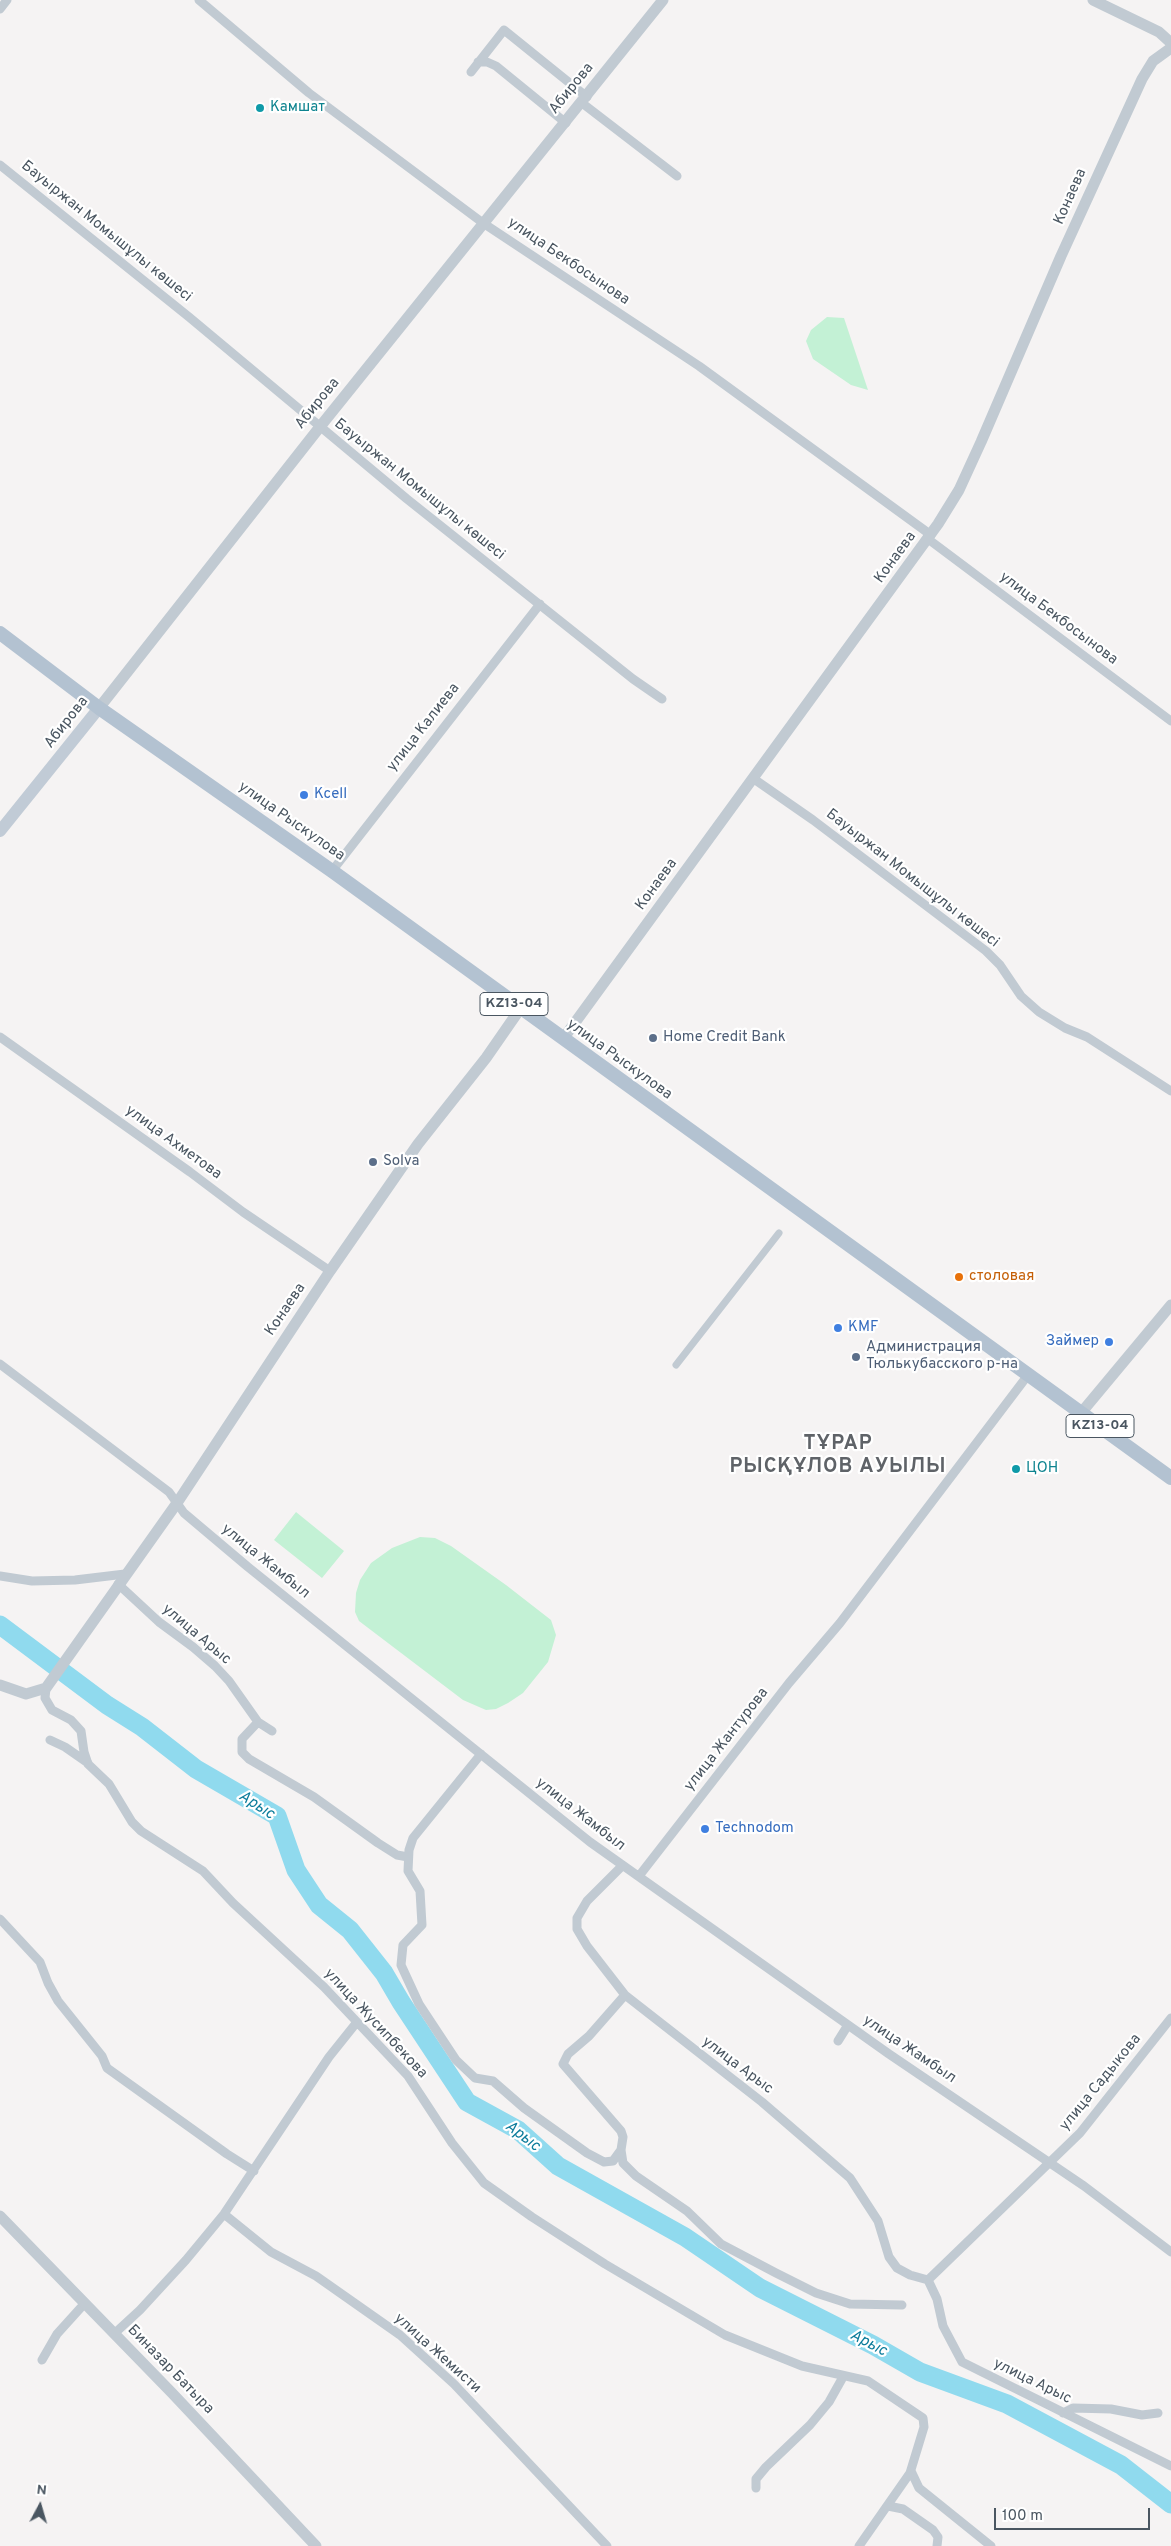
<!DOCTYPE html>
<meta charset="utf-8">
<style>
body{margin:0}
#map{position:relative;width:1171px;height:2546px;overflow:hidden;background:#f5f3f3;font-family:Overpass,sans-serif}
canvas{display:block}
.north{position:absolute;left:15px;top:2481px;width:50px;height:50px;-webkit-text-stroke:4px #fff;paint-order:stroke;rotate:6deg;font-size:14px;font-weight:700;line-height:20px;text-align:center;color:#4a5661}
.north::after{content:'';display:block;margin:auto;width:18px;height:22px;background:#4a5661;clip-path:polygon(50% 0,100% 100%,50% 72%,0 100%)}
.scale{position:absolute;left:994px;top:2508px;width:156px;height:22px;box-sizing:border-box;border:2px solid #4a5661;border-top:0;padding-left:6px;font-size:15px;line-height:18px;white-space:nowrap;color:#4a5661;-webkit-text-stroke:4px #fff;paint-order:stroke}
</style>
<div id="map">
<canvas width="1171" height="2546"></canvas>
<div class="north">N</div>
<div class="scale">100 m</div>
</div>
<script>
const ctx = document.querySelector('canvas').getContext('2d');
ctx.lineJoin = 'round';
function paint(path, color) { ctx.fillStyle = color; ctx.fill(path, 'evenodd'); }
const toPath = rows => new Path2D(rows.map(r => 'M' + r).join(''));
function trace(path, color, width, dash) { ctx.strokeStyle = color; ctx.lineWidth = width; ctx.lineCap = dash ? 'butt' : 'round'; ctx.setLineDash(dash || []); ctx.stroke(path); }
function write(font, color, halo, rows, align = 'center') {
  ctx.font = font + ' Overpass,sans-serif'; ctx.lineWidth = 4.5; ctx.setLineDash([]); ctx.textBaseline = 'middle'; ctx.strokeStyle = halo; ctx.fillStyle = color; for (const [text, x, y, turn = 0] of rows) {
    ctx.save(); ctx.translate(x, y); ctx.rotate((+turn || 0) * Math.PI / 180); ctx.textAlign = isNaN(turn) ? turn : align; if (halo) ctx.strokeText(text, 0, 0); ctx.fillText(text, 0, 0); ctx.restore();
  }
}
const green = toPath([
 [827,317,844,318,868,390,851,385,813,359,806,341,811,330],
 [296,1512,344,1551,322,1578,274,1540],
 [420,1537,435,1538,451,1546,506,1585,551,1620,556,1635,548,1662,523,1693,508,1703,496,1709,486,1710,463,1700,359,1621,355,1612,356,1593,360,1580,371,1563,392,1548]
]);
const river = toPath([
 [0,1625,107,1705,142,1727,196,1769,277,1816,296,1870,319,1905,350,1930,384,1973,401,2002,467,2102,518,2130,558,2166,685,2237,760,2288,873,2345,920,2372,1007,2404,1121,2465,1171,2504]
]);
const pedestrian = toPath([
 [676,1365,779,1233]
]);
const minor = toPath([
 [199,0,309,93,483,223,699,366,931,535],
 [0,9,7,0],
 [478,62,487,62,496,66,566,123],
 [471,72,504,30,587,97],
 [582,103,677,176],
 [0,165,189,317,407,499,633,679,662,699],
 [928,539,1171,721],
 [754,779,813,820,986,951,1000,965,1021,996,1039,1012,1065,1028,1087,1037,1171,1091],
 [332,871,540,604],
 [0,1037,190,1172,243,1212,330,1271],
 [0,1364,169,1492,184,1513,248,1567,590,1842,889,2054,1084,2186,1171,2252],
 [0,1576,32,1581,75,1580,125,1574],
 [118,1584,159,1622,193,1647,215,1666,229,1681,258,1722,272,1731],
 [46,1688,45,1698,52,1710,71,1720,81,1731,84,1752,88,1764,109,1784,132,1822,141,1831,203,1871,233,1903,324,1987,408,2076,452,2143,484,2183,532,2217,605,2264,725,2335,802,2366,868,2381,923,2418,924,2427,910,2473,859,2546],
 [258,1722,242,1739,242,1752,249,1759,314,1797,378,1843,397,1855,408,1857],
 [50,1740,65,1747,88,1763],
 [481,1754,413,1838,409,1850,408,1871,420,1891,422,1925,403,1945,401,1965,419,2004,456,2060,475,2078,493,2081,524,2108,587,2153,604,2162,613,2161,621,2150],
 [622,1866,587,1901,577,1918,577,1929,587,1946,625,1995,762,2102,850,2178,878,2221,889,2257,897,2268,910,2275,928,2280],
 [639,1876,789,1683,840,1623,1028,1375],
 [0,1919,40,1962,48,1983,58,2001,102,2056,107,2068,227,2154,254,2171],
 [625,1995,589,2036,568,2054,563,2064,621,2131,623,2137,621,2150,623,2163,636,2176,687,2211,721,2244,776,2273,816,2293,850,2304,902,2305],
 [1171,2018,1080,2133,928,2280,937,2299,943,2326,962,2362,1171,2466],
 [838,2041,848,2025],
 [224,2214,271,2252,316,2276,400,2335,454,2384,607,2546],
 [115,2333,140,2310,186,2260,224,2214,329,2057,357,2022],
 [42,2360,57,2334,85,2303],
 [1063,2413,1073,2408,1111,2409,1142,2415,1158,2413],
 [911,2471,919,2488,991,2546],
 [756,2488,756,2479,766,2467,810,2425,829,2402,843,2377],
 [888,2506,903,2509,933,2530,938,2537,937,2546]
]);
const tertiary = toPath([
 [1093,0,1159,32,1171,43],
 [99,708,319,428,663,0],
 [563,1039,938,524,959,490,981,442,1061,256,1142,79,1153,61,1171,48],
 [1081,1413,1171,1305],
 [0,1685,26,1694,46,1688,177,1503,330,1271,418,1144,486,1058,520,1009],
 [0,2216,172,2393,316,2546]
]);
const secondary = toPath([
 [0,831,99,708]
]);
const primary = toPath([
 [0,633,99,708,332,871,1171,1478]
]);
const markers = [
 [260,108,5,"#0f9aa8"],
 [304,795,5,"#3f7fe0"],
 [653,1038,5,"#5c6f8a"],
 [373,1162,5,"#5c6f8a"],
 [959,1277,5,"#e8710a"],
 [838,1328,5,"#3f7fe0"],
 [1109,1342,5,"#3f7fe0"],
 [856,1357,5,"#5c6f8a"],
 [1016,1469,5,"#0f9aa8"],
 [705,1829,5,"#3f7fe0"]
];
const shields = [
 [514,1004,68],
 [1100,1426,68]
];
const shieldNames = [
 ["KZ13-04",514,1004],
 ["KZ13-04",1100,1426]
];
const streetNames = [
 ["Абирова",572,89,-51],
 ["Конаева",1071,197,-66],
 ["Бауыржан Момышұлы көшесі",106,232,39],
 ["улица Бекбосынова",568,262,34],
 ["Абирова",318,404,-51],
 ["Бауыржан Момышұлы көшесі",419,490,39],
 ["Конаева",896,558,-54],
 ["улица Бекбосынова",1058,619,37],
 ["Абирова",67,723,-52],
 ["улица Калиева",424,728,-52],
 ["улица Рыскулова",291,822,35],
 ["Бауыржан Момышұлы көшесі",912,879,38],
 ["Конаева",657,885,-54],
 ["улица Рыскулова",619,1060,36],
 ["улица Ахметова",173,1143,36],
 ["Конаева",286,1310,-56],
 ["улица Жамбыл",265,1562,39],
 ["улица Арыс",196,1635,40],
 ["улица Жантурова",727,1740,-52],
 ["улица Жамбыл",580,1815,38],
 ["улица Жусипбекова",375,2024,47],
 ["улица Жамбыл",909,2050,34],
 ["улица Арыс",737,2066,37],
 ["улица Садыкова",1101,2083,-51],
 ["улица Жемисти",437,2354,42],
 ["Биназар Батыра",170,2370,46],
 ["улица Арыс",1032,2382,26]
];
const cultureNames = [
 ["Камшат",270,108],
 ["ЦОН",1026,1469]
];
const shopNames = [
 ["Kcell",314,795],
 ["KMF",848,1328],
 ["Займер",1099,1342,"right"],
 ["Technodom",715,1829]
];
const serviceNames = [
 ["Home Credit Bank",663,1038],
 ["Solva",383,1162],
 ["Администрация",866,1348],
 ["Тюлькубасского р-на",866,1365]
];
const foodNames = [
 ["столовая",969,1277]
];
const waterNames = [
 ["Арыс",256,1806,33],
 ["Арыс",522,2137,37],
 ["Арыс",868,2344,28]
];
const districtNames = [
 ["ТҰРАР",838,1445],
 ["РЫСҚҰЛОВ АУЫЛЫ",838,1468]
];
paint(green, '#c3f1d5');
trace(river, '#90daee', 19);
trace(pedestrian, '#c1cad2', 7);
trace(minor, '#c1cad2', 9);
trace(tertiary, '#c1cad2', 11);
trace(secondary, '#c1cbd6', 12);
trace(primary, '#b3c2d1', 14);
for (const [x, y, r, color] of markers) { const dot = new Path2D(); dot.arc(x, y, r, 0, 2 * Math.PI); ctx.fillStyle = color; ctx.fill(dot); trace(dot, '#fff', 2); }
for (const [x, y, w] of shields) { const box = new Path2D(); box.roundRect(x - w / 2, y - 11.5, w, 23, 4); ctx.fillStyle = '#fff'; ctx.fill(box); trace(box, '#4a5661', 1); }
write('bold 14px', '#4a5661', null, shieldNames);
write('15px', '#4a5661', '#fff', streetNames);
write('15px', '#0d838f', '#fff', cultureNames, 'left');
write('15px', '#366cbe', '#fff', shopNames, 'left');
write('15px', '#4e5e75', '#fff', serviceNames, 'left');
write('15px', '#c56008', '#fff', foodNames, 'left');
write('italic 16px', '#0c7c9b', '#fff', waterNames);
ctx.letterSpacing = '1px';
write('bold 20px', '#5f6368', '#fff', districtNames);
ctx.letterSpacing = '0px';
</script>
